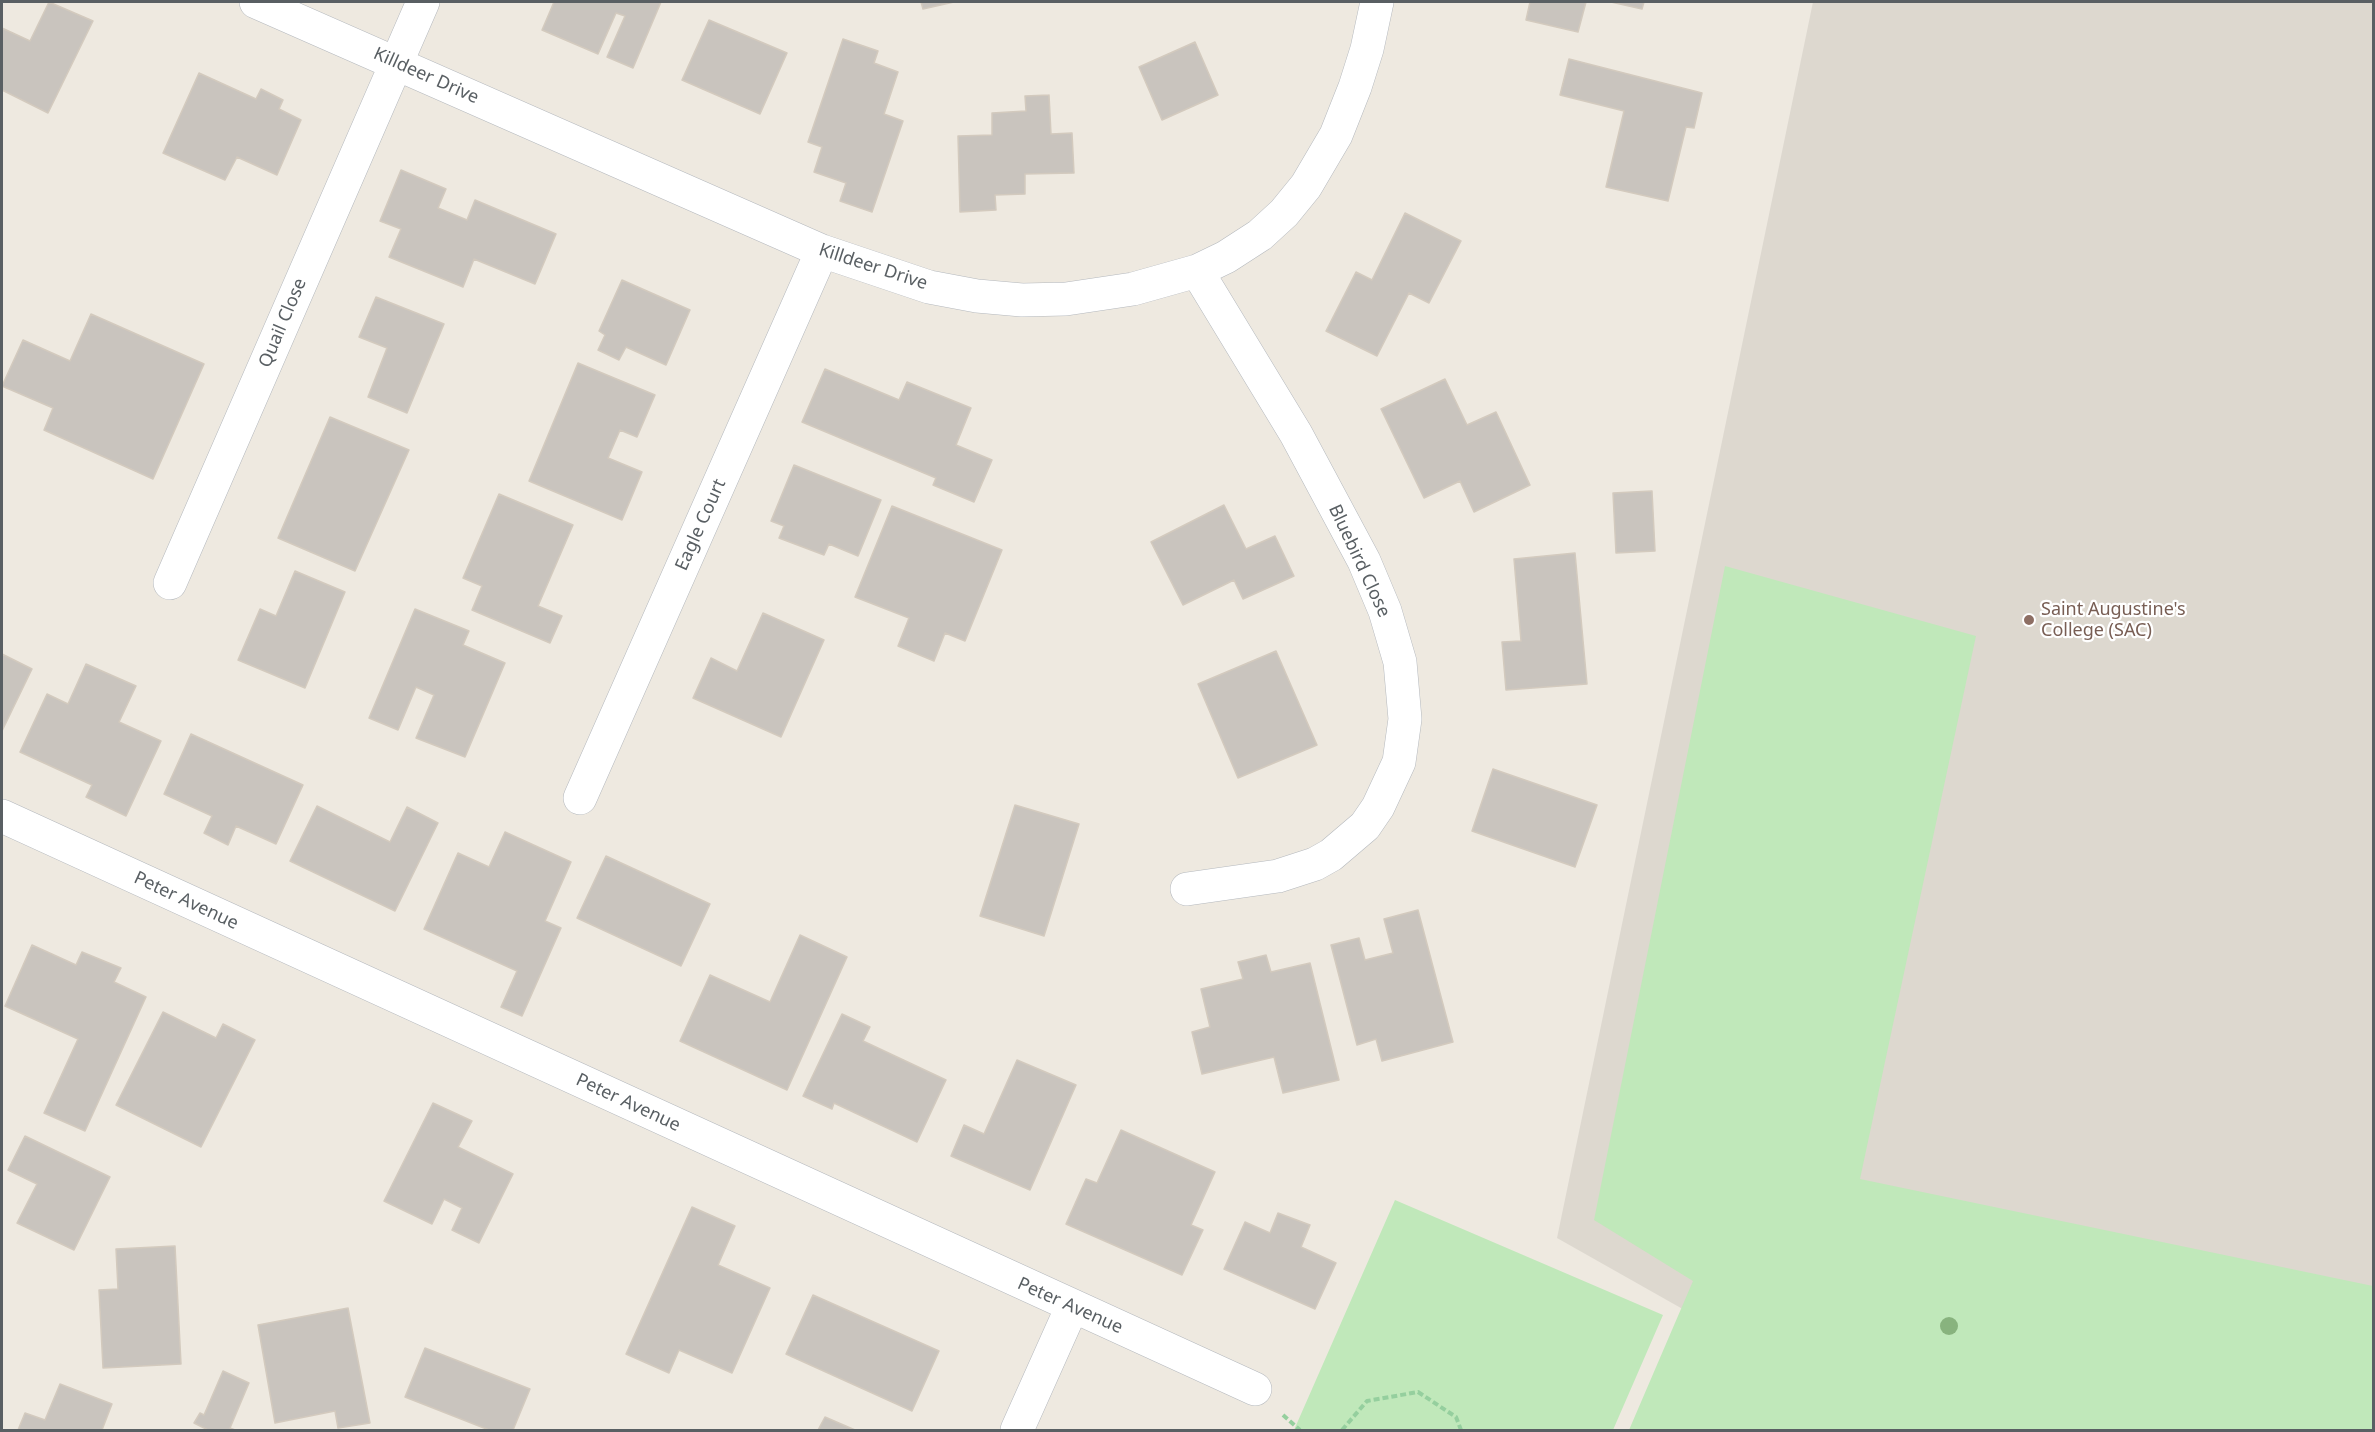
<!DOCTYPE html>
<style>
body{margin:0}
#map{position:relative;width:2375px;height:1432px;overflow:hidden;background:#eee9e0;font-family:"Noto Sans",sans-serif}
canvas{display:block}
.frame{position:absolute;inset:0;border:3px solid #595f63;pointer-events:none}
</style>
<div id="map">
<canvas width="2375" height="1432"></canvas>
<div class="frame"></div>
</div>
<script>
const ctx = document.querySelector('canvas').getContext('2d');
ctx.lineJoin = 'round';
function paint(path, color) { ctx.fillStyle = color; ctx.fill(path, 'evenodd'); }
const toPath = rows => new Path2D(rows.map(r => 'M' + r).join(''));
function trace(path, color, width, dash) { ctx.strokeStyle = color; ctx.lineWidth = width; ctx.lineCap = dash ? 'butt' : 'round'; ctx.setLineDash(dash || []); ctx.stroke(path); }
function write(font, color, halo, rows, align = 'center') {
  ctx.font = font + ' "Noto Sans",sans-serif'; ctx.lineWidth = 4.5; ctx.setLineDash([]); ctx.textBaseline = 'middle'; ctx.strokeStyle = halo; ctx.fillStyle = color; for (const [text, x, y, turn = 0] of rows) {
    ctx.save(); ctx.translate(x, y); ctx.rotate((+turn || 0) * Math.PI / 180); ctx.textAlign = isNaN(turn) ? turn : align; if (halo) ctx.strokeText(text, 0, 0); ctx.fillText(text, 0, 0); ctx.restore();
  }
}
const education = toPath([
 [1813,2,2373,2,2373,1430,1872,1416,1557,1238]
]);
const green = toPath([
 [1725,566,1976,636,1860,1179,2373,1286,2373,1430,1629,1430,1693,1281,1594,1220],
 [1395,1200,1663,1315,1613,1430,1294,1430]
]);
const building = toPath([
 [49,2,93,21,48,113,2,90,2,28,30,41,49,2],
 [554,2,661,2,633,68,607,57,625,16,616,13,598,54,542,30,554,2],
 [921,2,954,2,923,9,921,2],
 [1530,2,1586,2,1578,32,1526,20,1530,2],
 [1611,2,1644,2,1642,9,1611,2],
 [709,20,787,53,760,114,682,80,709,20],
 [843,39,878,51,874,63,898,72,884,114,903,121,872,212,840,201,846,183,814,172,822,147,808,142,843,39],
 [1195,42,1218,95,1162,120,1139,67,1195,42],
 [1569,59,1702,93,1694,128,1686,127,1668,201,1606,187,1624,111,1560,95,1569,59],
 [199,73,256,99,261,89,283,100,279,109,301,120,277,175,237,157,225,180,163,153,199,73],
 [1049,95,1051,134,1072,133,1074,173,1025,174,1025,194,995,195,996,210,960,212,958,136,992,135,992,113,1026,111,1025,96,1049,95],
 [401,170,446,189,438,208,467,220,475,200,556,234,535,284,474,259,463,287,389,257,401,229,380,221,401,170],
 [1405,213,1461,241,1429,303,1409,293,1377,356,1326,331,1356,272,1372,280,1405,213],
 [622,280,690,310,666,365,626,347,619,360,598,350,605,335,599,331,622,280],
 [376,297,444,324,407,413,368,397,387,348,359,337,376,297],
 [91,314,204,364,153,479,44,430,53,408,2,386,23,340,70,361,91,314],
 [578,363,655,395,637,437,620,430,608,458,642,472,622,520,529,481,578,363],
 [825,369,899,400,907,382,971,408,956,445,992,460,974,502,933,485,936,478,802,422,825,369],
 [1445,379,1467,425,1496,412,1530,485,1474,512,1460,481,1424,498,1381,409,1445,379],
 [330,417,409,450,355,571,278,538,330,417],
 [794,465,881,500,858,556,829,544,824,555,779,538,784,526,771,521,794,465],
 [1652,491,1655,551,1616,553,1613,493,1652,491],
 [499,494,573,525,538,606,562,616,550,643,472,610,482,586,463,578,499,494],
 [1224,505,1246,549,1275,536,1294,576,1243,599,1234,580,1183,605,1151,542,1224,505],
 [892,506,1002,550,965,641,945,633,934,661,898,646,909,618,855,597,892,506],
 [1575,553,1587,684,1506,690,1502,642,1521,641,1514,559,1575,553],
 [295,571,345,592,305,688,238,660,260,609,276,616,295,571],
 [415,609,469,631,463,645,505,663,465,757,416,738,434,695,416,687,398,730,369,718,415,609],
 [763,613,824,640,781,737,693,698,711,658,737,671,763,613],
 [1276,651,1317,745,1238,778,1198,684,1276,651],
 [2,654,32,669,2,731,2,654],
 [86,664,136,686,119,722,161,741,126,816,86,797,92,785,20,752,47,694,68,704,86,664],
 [191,734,303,785,276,844,236,826,228,845,204,833,212,816,164,794,191,734],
 [1493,769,1597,805,1575,867,1472,831,1493,769],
 [1015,805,1079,824,1044,936,980,916,1015,805],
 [317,806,390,842,407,807,438,823,395,911,290,861,317,806],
 [505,832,571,862,545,921,561,928,522,1016,501,1007,517,971,424,929,458,853,489,867,505,832],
 [606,856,710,904,681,966,577,918,606,856],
 [1418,910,1453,1042,1382,1061,1376,1039,1357,1045,1331,945,1359,938,1365,960,1393,953,1384,919,1418,910],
 [800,935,847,957,787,1090,680,1041,710,975,770,1002,800,935],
 [32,945,76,965,82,952,121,968,114,982,146,997,85,1131,44,1113,78,1039,5,1006,32,945],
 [1266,955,1271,972,1310,963,1339,1080,1283,1093,1274,1057,1202,1074,1192,1032,1210,1027,1201,989,1243,979,1238,962,1266,955],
 [163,1012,216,1038,223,1024,255,1040,201,1147,116,1105,163,1012],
 [842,1014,870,1027,863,1041,946,1080,917,1142,834,1103,832,1109,803,1096,842,1014],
 [1017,1060,1076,1085,1030,1190,951,1156,964,1125,984,1134,1017,1060],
 [433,1103,472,1121,458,1147,513,1174,479,1243,452,1230,462,1208,444,1199,432,1224,384,1201,433,1103],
 [1121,1130,1215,1172,1191,1225,1203,1230,1182,1275,1066,1224,1086,1179,1097,1183,1121,1130],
 [25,1136,110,1177,74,1250,17,1223,37,1184,8,1170,25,1136],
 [692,1207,735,1226,718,1265,770,1288,732,1373,679,1350,669,1373,626,1354,692,1207],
 [1278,1213,1310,1225,1301,1247,1336,1263,1315,1309,1224,1269,1245,1222,1270,1233,1278,1213],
 [175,1246,181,1364,103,1368,99,1290,118,1289,116,1249,175,1246],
 [813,1295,939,1351,912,1411,786,1354,813,1295],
 [348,1308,370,1423,338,1428,335,1411,275,1423,258,1325,348,1308],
 [425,1348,530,1389,513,1430,489,1430,405,1397,425,1348],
 [223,1371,249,1383,230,1428,235,1430,208,1430,194,1423,200,1413,204,1415,223,1371],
 [60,1384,112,1404,102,1430,18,1430,25,1413,45,1420,60,1384],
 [825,1417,855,1430,818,1430,825,1417]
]);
const path = toPath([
 [1283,1415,1300,1430],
 [1342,1430,1367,1401,1418,1392,1456,1417,1461,1430]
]);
const minor = toPath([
 [256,2,822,251,929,287,977,296,1022,300,1066,299,1133,289,1197,271,1226,257,1260,235,1284,213,1306,186,1336,135,1355,87,1367,49,1377,2],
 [170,583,423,2],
 [580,798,822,251],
 [2,816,1255,1389],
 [1187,889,1278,876,1315,864,1331,855,1365,826,1378,807,1399,762,1405,719,1400,662,1385,611,1364,561,1296,434,1197,271],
 [1017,1430,1072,1307]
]);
const trees = [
 [1949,1326]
];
const markers = [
 [2029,620,6,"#8d6e63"]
];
const streetNames = [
 ["Killdeer Drive",426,76,24],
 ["Killdeer Drive",873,267,18],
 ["Quail Close",283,323,-67],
 ["Eagle Court",701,525,-66],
 ["Bluebird Close",1359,561,65],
 ["Peter Avenue",186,901,25],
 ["Peter Avenue",628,1103,25],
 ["Peter Avenue",1070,1306,24]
];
const educationNames = [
 ["Saint Augustine's",2041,610],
 ["College (SAC)",2041,631]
];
paint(education, '#ddd8cf');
paint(green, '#c0e8ba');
paint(building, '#c9c4be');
trace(building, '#d3cabe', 1.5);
trace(minor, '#b4b8bd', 34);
trace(path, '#95cf9e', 4, [6, 3]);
trace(minor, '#fff', 33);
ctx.fillStyle = '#88b37e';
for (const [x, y] of trees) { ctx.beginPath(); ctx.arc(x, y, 9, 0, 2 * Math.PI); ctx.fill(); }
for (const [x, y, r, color] of markers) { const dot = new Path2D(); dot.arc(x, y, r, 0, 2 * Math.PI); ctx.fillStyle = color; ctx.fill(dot); trace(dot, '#fff', 2); }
write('18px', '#595f63', '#fff', streetNames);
write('18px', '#785e54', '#fff', educationNames, 'left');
</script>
